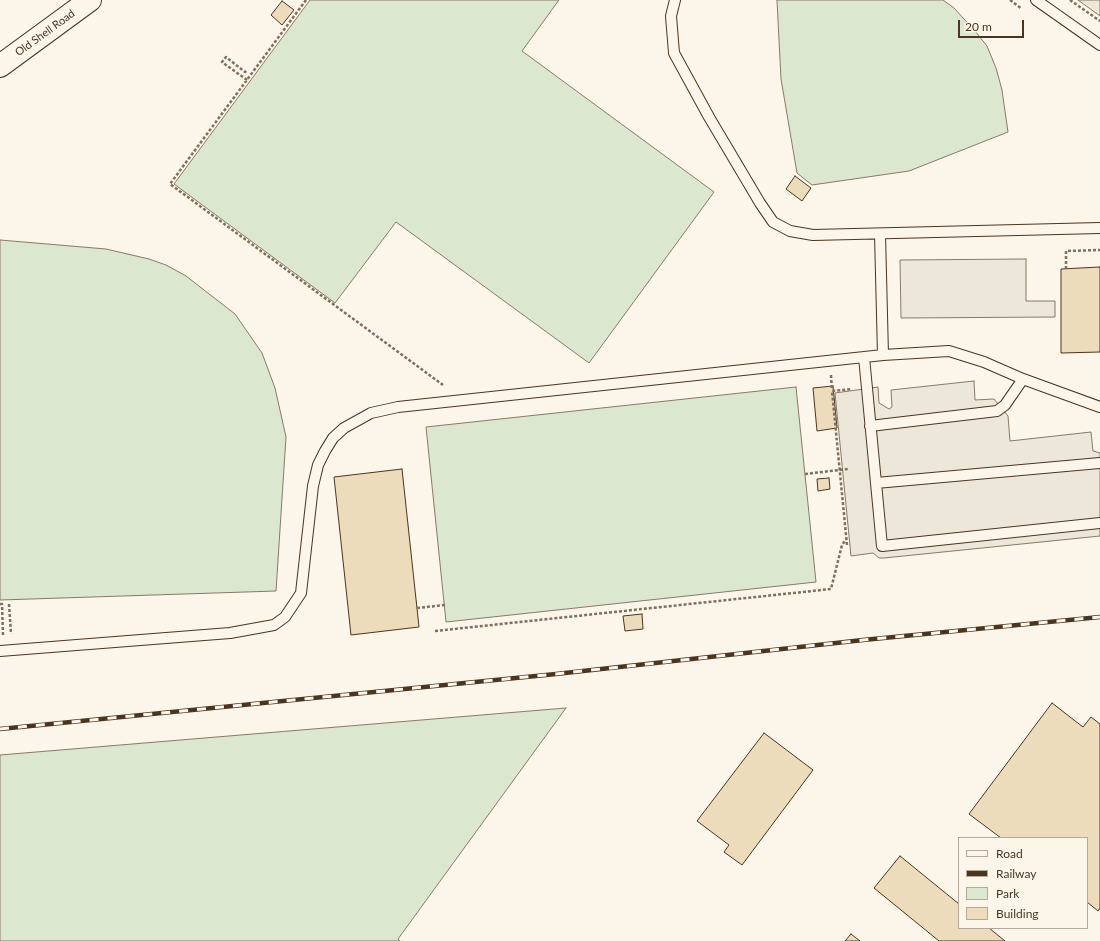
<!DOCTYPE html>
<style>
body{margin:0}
#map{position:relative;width:1100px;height:941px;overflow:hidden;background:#fbf6e9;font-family:Lato,sans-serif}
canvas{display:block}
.legend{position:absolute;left:958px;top:837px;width:130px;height:92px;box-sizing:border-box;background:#fbf6e9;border:1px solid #b4a999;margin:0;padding:5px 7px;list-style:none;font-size:12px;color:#4a3520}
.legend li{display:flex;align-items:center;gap:8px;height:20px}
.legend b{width:20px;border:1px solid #b4a999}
.scale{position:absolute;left:958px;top:20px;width:66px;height:18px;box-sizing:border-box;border:2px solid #4a3520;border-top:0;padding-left:5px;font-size:12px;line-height:14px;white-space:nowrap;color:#4a3520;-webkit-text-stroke:3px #fbf6e9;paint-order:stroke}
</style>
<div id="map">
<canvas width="1100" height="941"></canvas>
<ul class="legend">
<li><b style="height:5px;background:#fbf6e9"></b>Road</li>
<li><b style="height:5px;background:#4a3520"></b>Railway</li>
<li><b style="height:11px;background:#dce7d0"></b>Park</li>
<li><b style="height:11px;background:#ecdcbc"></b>Building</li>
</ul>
<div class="scale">20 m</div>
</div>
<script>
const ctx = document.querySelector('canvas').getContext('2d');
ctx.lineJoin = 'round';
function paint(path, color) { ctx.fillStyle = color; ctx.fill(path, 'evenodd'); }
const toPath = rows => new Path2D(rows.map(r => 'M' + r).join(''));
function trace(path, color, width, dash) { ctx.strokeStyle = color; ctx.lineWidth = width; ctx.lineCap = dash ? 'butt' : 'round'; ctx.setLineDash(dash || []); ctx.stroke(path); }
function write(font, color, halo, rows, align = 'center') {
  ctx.font = font + ' Lato,sans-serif'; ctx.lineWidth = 3; ctx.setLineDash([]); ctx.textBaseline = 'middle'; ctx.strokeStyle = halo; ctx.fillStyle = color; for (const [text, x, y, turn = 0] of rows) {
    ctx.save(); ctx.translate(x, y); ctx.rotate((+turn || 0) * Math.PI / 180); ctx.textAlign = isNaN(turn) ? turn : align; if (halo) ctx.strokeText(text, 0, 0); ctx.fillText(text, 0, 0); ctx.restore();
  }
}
const green = toPath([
 [310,0,559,0,522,51,714,192,589,363,396,222,335,303,174,184,310,0],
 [777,0,943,0,954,8,975,31,987,46,996,68,1002,90,1008,132,909,171,812,185,797,173,781,79,777,0],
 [0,240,106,249,149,259,166,265,186,276,235,314,262,353,275,388,286,437,276,591,0,600,0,240],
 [796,387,816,582,446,622,426,427,796,387],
 [566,708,398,939,400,941,0,941,0,755,566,708]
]);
const parking = toPath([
 [1078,0,1100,0,1100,16,1078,0],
 [1026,259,1026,301,1055,301,1055,317,901,318,900,260,1026,259],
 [974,381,975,400,994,399,1008,416,1010,441,1091,432,1093,451,1100,453,1100,536,884,558,879,558,873,553,851,556,835,393,878,387,879,403,889,409,892,407,891,390,974,381]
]);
const building = toPath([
 [282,1,294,10,282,25,271,15,282,1],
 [795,176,811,188,802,201,786,189,795,176],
 [1100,267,1100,352,1061,353,1061,269,1100,267],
 [833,386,837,428,817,431,813,388,833,386],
 [402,469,419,627,351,635,334,477,402,469],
 [829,478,830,489,818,491,817,479,829,478],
 [642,614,643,629,625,631,623,616,642,614],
 [1052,703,1083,727,1091,717,1100,724,1100,908,1098,911,1087,902,1087,838,1001,838,969,814,1052,703],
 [764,733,813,770,742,865,724,852,729,845,697,821,764,733],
 [900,856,959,904,959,928,989,928,1005,941,939,941,874,888,900,856],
 [851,934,860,941,845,941,851,934]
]);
const path = toPath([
 [306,0,170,184,443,385],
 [1010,0,1022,9],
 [1070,0,1100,21],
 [247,80,222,62,226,57,245,72,247,70],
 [1066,269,1066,251,1100,250],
 [831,375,832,390],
 [805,474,848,469],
 [847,545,832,391,852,389],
 [0,604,2,604,3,635],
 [9,604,11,634],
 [417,608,445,605],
 [435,631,831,589,842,545,847,538]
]);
const service = toPath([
 [675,0,671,16,674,53,709,117,760,203,773,222,790,231,813,235,1100,228],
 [1036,0,1100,45],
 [880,234,883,355],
 [864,357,882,546,1100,523],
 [870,426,997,411,1005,405,1023,379],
 [876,483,1100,463],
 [0,651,230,633,274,625,285,617,301,593,313,486,318,465,325,451,333,438,344,428,371,413,398,407,883,355,949,351,984,362,1023,379,1100,407]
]);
const tertiary = toPath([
 [0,66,90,0]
]);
const rail = toPath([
 [0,729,556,674,863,640,1100,617]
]);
const streetNames = [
 ["Old Shell Road",45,33,-36]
];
paint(green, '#dce7d0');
trace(green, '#887966', 1);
paint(parking, '#ede7d9');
trace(parking, '#887966', 1);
paint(building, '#ecdcbc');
trace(building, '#4a3520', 1);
trace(service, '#4a3520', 12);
trace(tertiary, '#4a3520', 24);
trace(path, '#7f6f5c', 2.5, [3, 2]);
trace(service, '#fbf6e9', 10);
trace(tertiary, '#fbf6e9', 22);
trace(rail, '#4a3520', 4.5);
trace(rail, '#fbf6e9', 3, [9]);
write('11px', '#4a3520', '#fbf6e9', streetNames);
</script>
